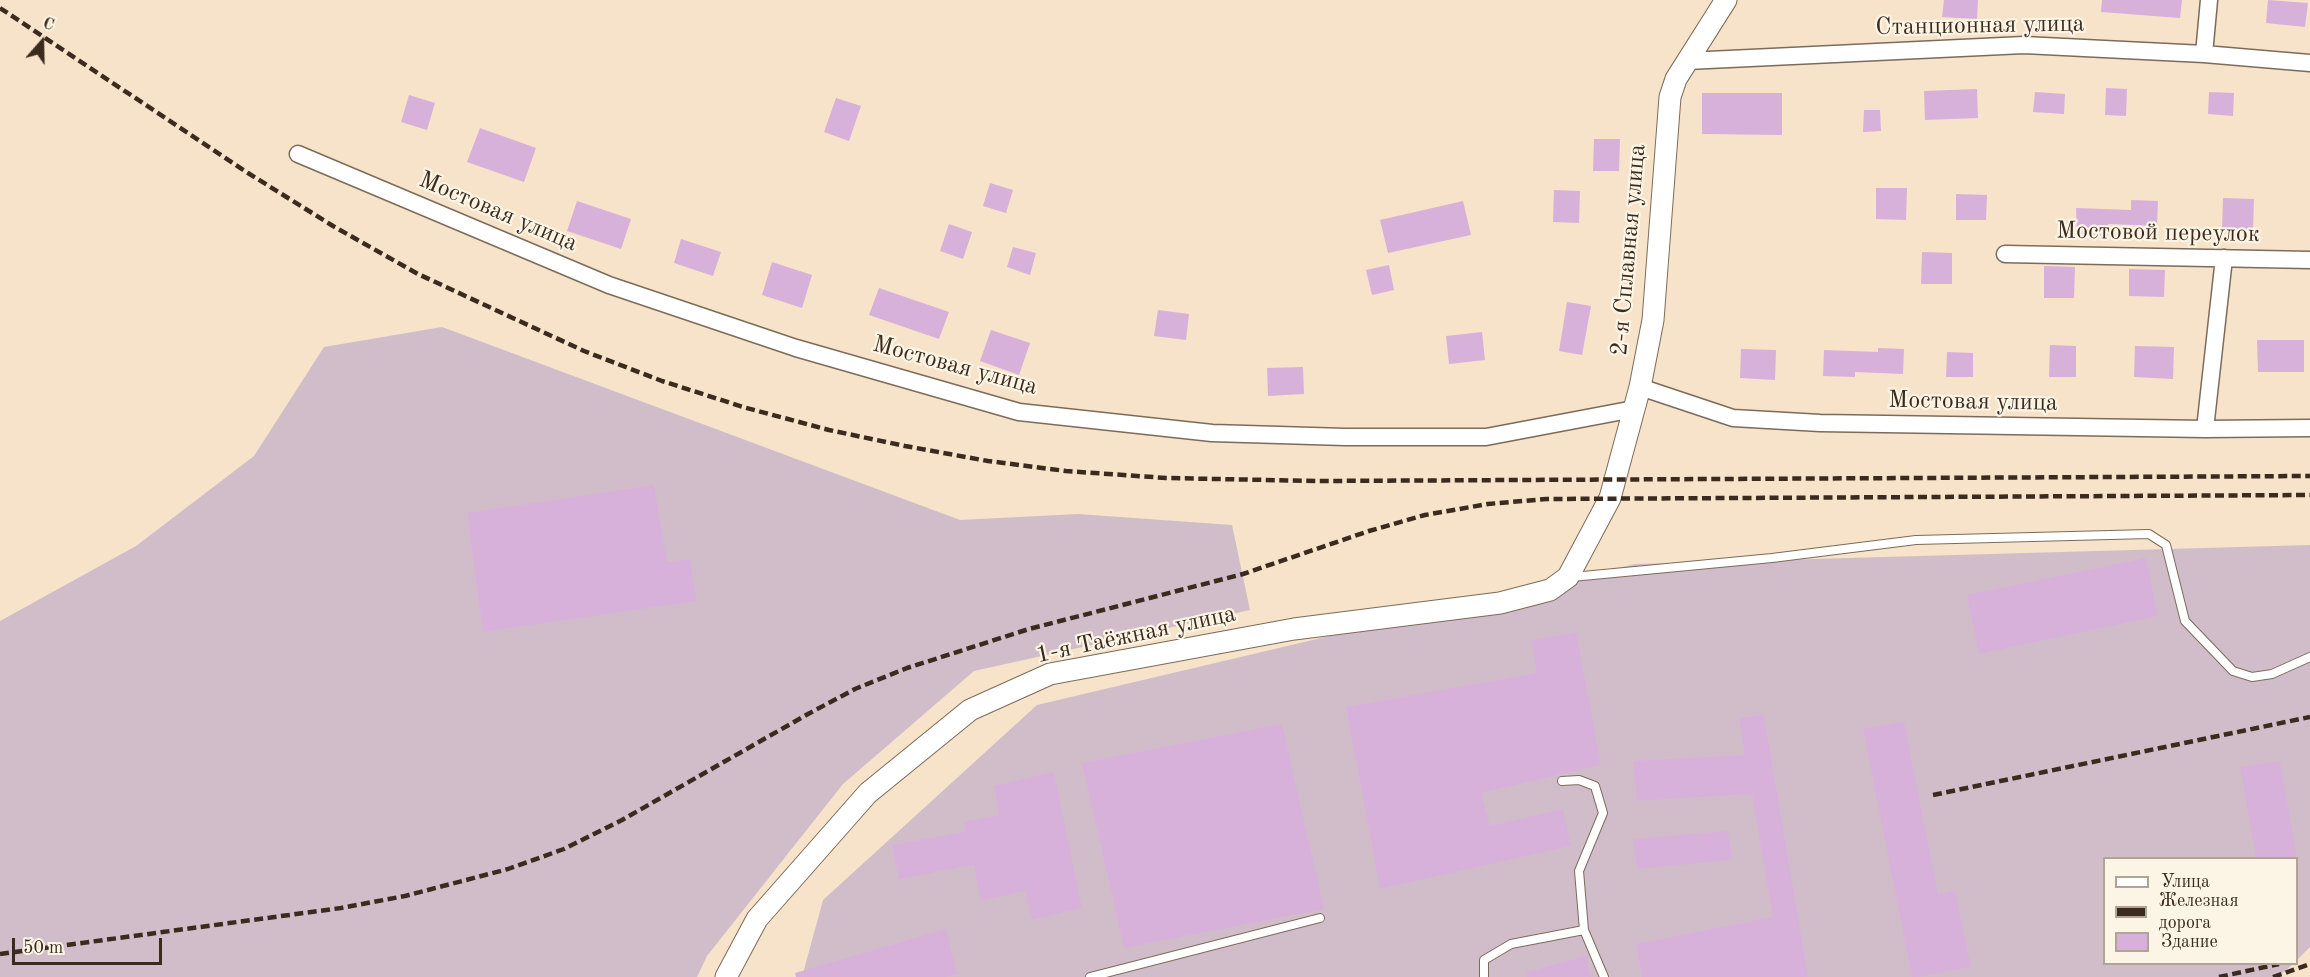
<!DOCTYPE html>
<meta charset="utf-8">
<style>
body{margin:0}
#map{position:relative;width:2310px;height:977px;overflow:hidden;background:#f6e3c9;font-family:"Old Standard TT",serif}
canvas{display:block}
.legend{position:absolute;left:2103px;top:857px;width:195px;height:108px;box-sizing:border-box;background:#fcf5e5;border:2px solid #afa495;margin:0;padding:8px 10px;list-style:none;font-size:18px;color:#3b2a1e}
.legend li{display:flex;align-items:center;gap:12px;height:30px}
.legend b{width:30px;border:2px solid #afa495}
.north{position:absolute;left:12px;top:12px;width:60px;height:60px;-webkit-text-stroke:4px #fcf5e5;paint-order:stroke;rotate:20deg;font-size:16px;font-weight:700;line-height:24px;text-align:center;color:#3b2a1e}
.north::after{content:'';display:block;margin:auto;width:21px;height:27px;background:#3b2a1e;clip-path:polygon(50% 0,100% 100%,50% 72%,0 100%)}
.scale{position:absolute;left:12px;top:938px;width:150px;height:27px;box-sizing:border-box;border:3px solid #3b2a1e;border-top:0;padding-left:8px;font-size:18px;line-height:21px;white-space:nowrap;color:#3b2a1e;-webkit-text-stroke:4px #fcf5e5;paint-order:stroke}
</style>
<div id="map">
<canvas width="2310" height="977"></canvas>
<ul class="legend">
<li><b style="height:8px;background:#fff"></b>Улица</li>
<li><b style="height:8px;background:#3b2a1e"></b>Железная дорога</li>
<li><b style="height:16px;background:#d8b1da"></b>Здание</li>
</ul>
<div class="north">С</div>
<div class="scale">50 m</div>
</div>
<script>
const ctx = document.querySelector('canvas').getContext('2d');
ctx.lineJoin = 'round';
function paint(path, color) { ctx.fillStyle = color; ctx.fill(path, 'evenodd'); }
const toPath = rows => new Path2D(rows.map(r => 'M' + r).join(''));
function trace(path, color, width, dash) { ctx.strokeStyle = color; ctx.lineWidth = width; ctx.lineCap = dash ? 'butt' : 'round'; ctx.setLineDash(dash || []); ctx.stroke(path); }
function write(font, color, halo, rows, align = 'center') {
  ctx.font = font + ' "Old Standard TT",serif'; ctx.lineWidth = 4.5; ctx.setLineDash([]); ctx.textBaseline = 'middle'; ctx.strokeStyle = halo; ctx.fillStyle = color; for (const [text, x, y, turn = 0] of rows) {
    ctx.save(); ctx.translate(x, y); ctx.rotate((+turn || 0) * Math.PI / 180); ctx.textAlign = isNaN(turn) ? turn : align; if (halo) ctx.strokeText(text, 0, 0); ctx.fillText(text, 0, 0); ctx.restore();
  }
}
const industrial = toPath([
 [442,327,960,520,1078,514,1232,525,1250,610,974,671,843,784,707,956,697,977,0,977,0,621,136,546,254,456,324,347],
 [2310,545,2310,947,2297,960,2296,858,2104,858,2104,964,2293,964,2278,977,802,977,823,900,1037,705,1635,564]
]);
const building = toPath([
 [1944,0,1978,0,1977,19,1942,17],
 [2102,0,2182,0,2180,18,2101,12],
 [2268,0,2308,3,2305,27,2266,23],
 [2106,88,2127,89,2126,116,2105,115],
 [1977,89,1978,118,1925,120,1924,91],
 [2035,92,2065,94,2064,114,2033,112],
 [2209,92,2234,93,2233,116,2208,114],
 [1702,93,1782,93,1782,135,1702,134],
 [409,95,435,103,427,130,401,122],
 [836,98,861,106,849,141,824,132],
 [1864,110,1880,110,1881,131,1863,132],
 [480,128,536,148,524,182,467,162],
 [1594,139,1620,139,1619,171,1593,171],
 [990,183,1013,190,1006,213,983,206],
 [1876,188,1907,188,1906,220,1876,219],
 [1554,190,1580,191,1579,223,1553,222],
 [1956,194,1987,195,1986,220,1956,220],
 [2223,198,2254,199,2253,230,2222,229],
 [2131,200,2158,201,2157,226,2108,224,2108,236,2077,235,2076,208,2131,210],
 [577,201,631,219,621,249,567,231],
 [1463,201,1471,235,1388,253,1380,220],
 [949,224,972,232,963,259,940,251],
 [681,239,721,252,713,276,674,263],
 [1013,247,1036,253,1030,275,1007,267],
 [1922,252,1952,253,1952,284,1921,284],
 [772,262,812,275,802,308,762,295],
 [1389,265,1394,290,1372,295,1366,270],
 [2044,266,2075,267,2074,298,2044,298],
 [2129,269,2165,270,2164,297,2129,296],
 [879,288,949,312,939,339,869,315],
 [1567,302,1591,306,1582,355,1559,351],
 [1158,310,1189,314,1186,340,1154,336],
 [991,330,1030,343,1019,375,980,361],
 [1482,332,1485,360,1449,364,1446,336],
 [2257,340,2304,340,2304,372,2258,372],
 [2050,345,2076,346,2076,377,2049,377],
 [2135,346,2174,347,2173,379,2134,377],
 [1878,348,1904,349,1903,374,1855,372,1855,377,1823,376,1824,350,1878,352],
 [1741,349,1776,350,1775,380,1740,378],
 [1947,352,1973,353,1973,377,1946,377],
 [1303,367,1304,394,1268,396,1267,368],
 [654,485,667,562,690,559,697,601,483,632,467,513],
 [2146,558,2158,616,1979,654,1967,595],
 [1576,632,1601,765,1481,793,1490,826,1563,809,1571,846,1380,889,1346,707,1537,673,1531,641],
 [1764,715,1808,977,1642,977,1636,944,1773,917,1752,794,1637,801,1633,761,1745,755,1739,718],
 [1904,722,1938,894,1955,891,1971,967,1918,977,1912,977,1863,729],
 [1282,724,1324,909,1124,948,1082,763],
 [2280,761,2297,858,2256,858,2240,767],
 [1054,772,1082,908,1032,920,1025,891,981,901,974,865,899,879,892,845,965,832,964,822,999,815,994,786],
 [1728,831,1732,860,1637,869,1633,839],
 [946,929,957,974,945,977,796,977,795,973],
 [1586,956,1591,977,1527,977,1527,972]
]);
const service = toPath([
 [1572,577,1772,558,1916,540,2149,534,2166,545,2185,621,2233,671,2252,677,2272,674,2310,657],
 [1562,781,1579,780,1595,786,1603,813,1579,871,1584,930,1604,977],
 [1090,977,1320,918],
 [1484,977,1484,960,1511,944,1584,930]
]);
const minor = toPath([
 [2204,54,2209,0],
 [1687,61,2024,45,2204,54,2310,63],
 [298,154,609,285,796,348,1019,412,1212,433,1345,437,1486,437,1634,409],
 [2005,254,2310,260],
 [1640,387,1733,418,1820,423,2205,429,2310,428],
 [2205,429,2224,258]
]);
const tertiary = toPath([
 [726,977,757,919,868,793,970,710,1050,674,1294,629,1500,603,1550,590,1568,577,1610,498,1640,387,1653,320,1670,97,1676,79,1726,0]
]);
const rail = toPath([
 [0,8,248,173,333,226,418,274,584,351,662,381,743,407,829,430,905,446,988,461,1066,471,1166,478,1319,481,2310,476],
 [1933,795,2310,717],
 [0,954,341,908,405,896,508,869,564,849,622,820,808,714,855,689,907,668,1029,629,1243,574,1369,531,1425,515,1488,504,1546,499,2310,495],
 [2219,977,2279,964],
 [2273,977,2310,964]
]);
const streetNames = [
 ["Станционная улица",1980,26,-1],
 ["Мостовая улица",498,212,23],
 ["Мостовой переулок",2158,233,1],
 ["2-я Сплавная улица",1629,250,-85],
 ["Мостовая улица",955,366,15],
 ["Мостовая улица",1973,402,1],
 ["1-я Таёжная улица",1136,635,-12]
];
paint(industrial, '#d1bdca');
paint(building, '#d8b1da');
trace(service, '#7c6b5a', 10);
trace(minor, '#7c6b5a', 19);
trace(tertiary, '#7c6b5a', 23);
trace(service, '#fff', 8);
trace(minor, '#fff', 16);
trace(tertiary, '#fff', 21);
trace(rail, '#3b2a1e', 4.5, [9, 4.5]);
write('24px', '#3b2a1e', '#fcf5e5', streetNames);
</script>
